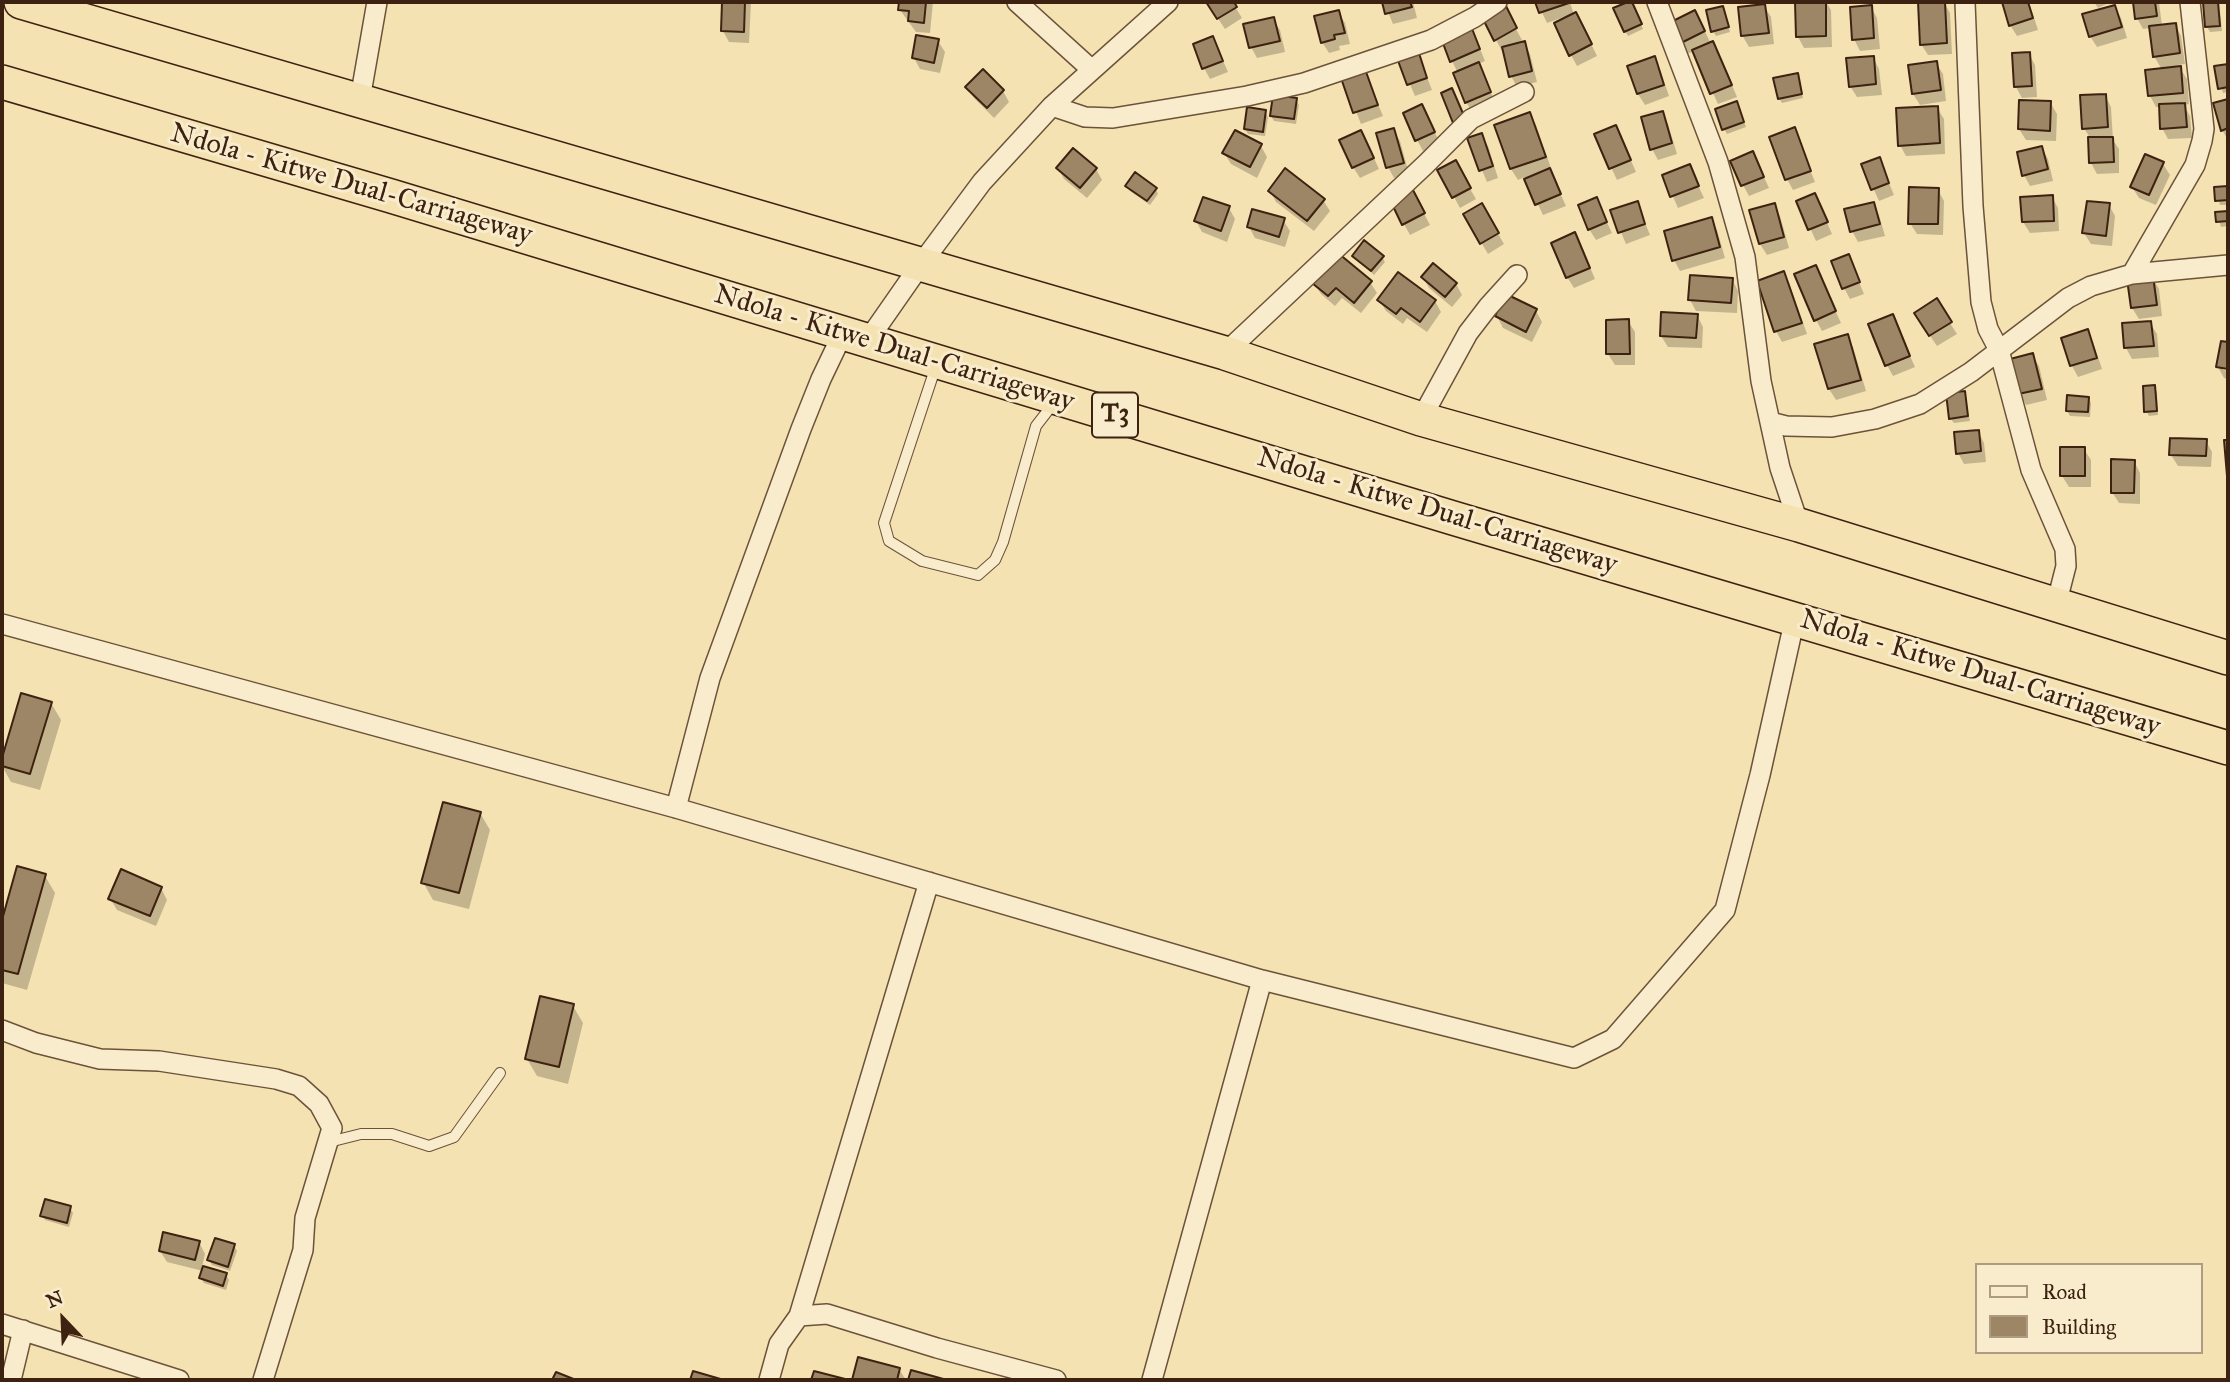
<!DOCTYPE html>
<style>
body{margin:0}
#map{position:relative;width:2230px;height:1382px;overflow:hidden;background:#f5e2b2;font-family:"IM FELL Great Primer",serif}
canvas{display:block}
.frame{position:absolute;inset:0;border:4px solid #3e2211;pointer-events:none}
.legend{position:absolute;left:1975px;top:1263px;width:228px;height:91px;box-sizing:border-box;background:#f8eccd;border:2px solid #ae9b82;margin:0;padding:9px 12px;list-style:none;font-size:21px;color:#3e2211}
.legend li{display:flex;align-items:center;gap:14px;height:35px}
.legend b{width:35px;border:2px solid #ae9b82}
.north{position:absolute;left:28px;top:1284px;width:70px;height:70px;-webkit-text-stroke:5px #f8eccd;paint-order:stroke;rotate:337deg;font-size:19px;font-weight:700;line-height:28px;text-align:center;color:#3e2211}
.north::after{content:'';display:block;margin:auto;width:24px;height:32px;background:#3e2211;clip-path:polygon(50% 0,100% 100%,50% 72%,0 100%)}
</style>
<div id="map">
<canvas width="2230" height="1382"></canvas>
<div class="frame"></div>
<ul class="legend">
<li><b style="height:9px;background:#f8eccd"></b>Road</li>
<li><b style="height:19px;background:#9d8665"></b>Building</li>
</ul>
<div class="north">N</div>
</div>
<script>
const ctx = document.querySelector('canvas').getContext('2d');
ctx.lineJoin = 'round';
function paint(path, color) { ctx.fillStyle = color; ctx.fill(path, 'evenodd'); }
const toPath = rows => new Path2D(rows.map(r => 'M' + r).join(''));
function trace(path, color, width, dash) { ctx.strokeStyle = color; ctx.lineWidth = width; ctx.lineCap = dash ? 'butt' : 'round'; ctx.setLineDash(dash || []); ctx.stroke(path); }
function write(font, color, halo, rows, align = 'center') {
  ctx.font = font + ' "IM FELL Great Primer",serif'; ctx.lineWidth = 6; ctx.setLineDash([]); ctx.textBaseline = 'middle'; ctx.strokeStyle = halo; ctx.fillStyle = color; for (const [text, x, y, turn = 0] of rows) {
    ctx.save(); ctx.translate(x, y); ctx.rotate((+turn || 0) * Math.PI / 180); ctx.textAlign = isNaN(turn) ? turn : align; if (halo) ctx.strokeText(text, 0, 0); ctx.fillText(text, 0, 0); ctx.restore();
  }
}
const shadow = toPath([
 [724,2,751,2,749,43,729,42,723,31],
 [900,2,933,2,930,33,916,32,900,10],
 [1207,2,1232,2,1242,18,1225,29],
 [1384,2,1413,2,1417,18,1393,24],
 [1537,2,1570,2,1574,15,1582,25,1597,56,1577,66,1571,55,1564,17,1547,23],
 [1797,2,1826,2,1831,10,1832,47,1804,48,1798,37],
 [1944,2,1950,13,1952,54,1928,55,1921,44,1920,3],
 [2004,2,2029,2,2038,30,2017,36,2010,25],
 [2094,2,2111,2,2098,8],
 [2135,2,2159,2,2162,26,2175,24,2181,36,2185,64,2178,65,2187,79,2189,104,2184,105,2190,116,2192,138,2168,139,2162,128,2161,107,2156,107,2150,96,2147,71,2162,70,2154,56,2151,28,2143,29,2137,18],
 [2204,2,2219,2,2222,31,2210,32,2207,27],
 [1764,6,1771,17,1774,44,1749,47,1742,35],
 [1504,7,1522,40,1515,44,1524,43,1530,54,1537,82,1517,87,1511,76,1504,50,1502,51,1484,18],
 [1633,7,1643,29,1628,36,1625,31],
 [1871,7,1877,18,1880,49,1860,51,1854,39],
 [2115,7,2121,18,2127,38,2097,47,2090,36],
 [1723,8,1730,32,1716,36,1713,31],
 [1338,12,1345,23,1350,44,1339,46,1340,50,1329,53,1322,42],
 [1273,19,1280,30,1285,52,1257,58,1251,47],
 [1701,23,1711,44,1713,43,1719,54,1737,97,1718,104,1694,51,1687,54,1681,43],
 [1213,38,1228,72,1210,79,1204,68],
 [1476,39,1485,61,1478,64,1496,104,1473,113,1466,102,1458,73,1452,61],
 [938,41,945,52,940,73,920,69,914,58],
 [1417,52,1432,90,1415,96,1399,59],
 [2029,54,2035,65,2037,97,2022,98,2016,87],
 [1873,57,1879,69,1882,95,1857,97,1850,86],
 [1654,58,1660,69,1669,96,1645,105,1638,94],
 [1936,63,1943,74,1946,101,1920,105,1913,94],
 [2228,66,2228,92,2223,93,2216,68],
 [1364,71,1383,116,1361,124,1343,79],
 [983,72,1003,91,1009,102,994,118,974,98,968,87],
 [1797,75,1803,98,1782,103,1779,98],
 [2105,95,2111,107,2113,140,2119,149,2119,173,2097,174,2091,163,2090,138,2084,128],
 [1296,100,1299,105,1296,124,1274,121,1271,116],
 [2228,101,2228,140,2222,130,2215,104],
 [2050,102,2057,114,2056,141,2026,140,2019,129],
 [1739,108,1746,127,1727,134,1724,129],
 [1937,108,1944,119,1945,154,1906,156,1900,145],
 [1265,112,1268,117,1265,136,1248,134,1245,129],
 [1662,113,1668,124,1677,154,1658,160,1652,149],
 [1530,114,1536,125,1551,168,1549,169,1566,206,1543,215,1525,177,1518,180,1511,169],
 [1428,117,1440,144,1423,151,1417,140],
 [1393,130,1400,141,1409,174,1394,178,1388,167],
 [1794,130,1815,182,1793,190,1787,179],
 [1481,135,1488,146,1498,178,1487,182,1469,139],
 [1596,135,1621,138,1636,172,1617,180],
 [1367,143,1379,169,1360,178,1353,167],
 [1261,146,1267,157,1257,178,1231,164,1224,153],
 [2042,148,2048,159,2053,181,2030,186,2024,175],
 [2146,156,2163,164,2170,175,2156,205,2139,198,2132,187],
 [1879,159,1894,195,1879,201,1863,165],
 [1455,163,1476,199,1460,208,1440,171],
 [1758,164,1769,188,1749,196,1743,185],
 [1689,166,1704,198,1678,208,1664,176],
 [1058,168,1096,169,1102,180,1087,198,1064,179],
 [1127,186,1156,189,1158,194,1150,205,1130,191],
 [2228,188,2228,205,2220,205,2216,189],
 [1938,190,1944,201,1943,235,1917,234,1910,223],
 [1270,191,1323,200,1330,211,1314,231,1276,202],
 [1815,195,1832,234,1816,241,1798,202],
 [2052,197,2058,208,2059,231,2030,233,2023,222],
 [1596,199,1612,233,1596,240,1589,229],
 [1637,203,1650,235,1626,244,1612,211],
 [1419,204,1430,225,1410,235,1404,224],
 [1873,204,1879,215,1885,236,1858,242,1852,231],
 [1774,205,1780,216,1789,248,1767,255,1760,244,1751,212],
 [2109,205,2115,216,2112,246,2091,244,2084,233],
 [1482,206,1504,244,1488,254,1465,215],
 [1229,208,1235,219,1227,242,1202,232,1196,221],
 [2228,213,2228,226,2221,227,2217,214],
 [1711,219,1717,230,1725,258,1680,271,1674,260],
 [1283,220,1290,231,1285,247,1255,238,1249,227],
 [1581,246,1595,279,1574,288,1567,277],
 [1354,256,1382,257,1385,262,1374,275],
 [1848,256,1864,294,1850,299,1844,288],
 [1815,267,1841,323,1822,331,1816,320],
 [1784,274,1790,285,1807,334,1782,342,1776,331],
 [1423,277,1456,284,1462,295,1452,307,1429,288],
 [2152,277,2159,289,2162,316,2139,319,2132,308],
 [1732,279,1738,291,1737,313,1696,311,1690,300],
 [1370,282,1377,293,1361,313,1342,298,1335,306,1321,294,1314,283],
 [1379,300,1435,301,1441,312,1427,332,1407,318,1403,324,1386,311],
 [1936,301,1957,334,1937,346,1922,324],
 [1536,311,1542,322,1532,342,1503,328,1497,316],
 [1697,315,1703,327,1702,348,1668,347,1661,336],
 [1892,316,1915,367,1893,376,1887,365],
 [1628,321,1635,332,1635,365,1615,365,1608,354],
 [2150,323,2157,334,2159,357,2132,359,2126,348],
 [2087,331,2093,342,2102,369,2078,377,2072,366,2063,339],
 [1847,336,1853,347,1866,391,1836,400,1829,389],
 [2222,343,2228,344,2228,368,2223,367,2223,370,2228,371,2228,379,2224,378,2218,367],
 [2032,355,2039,366,2047,400,2026,405,2020,394],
 [2154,387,2157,392,2158,415,2149,416,2146,411],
 [1964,393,1970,421,1954,423,1951,419],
 [2088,398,2091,403,2090,417,2070,416,2067,411],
 [1978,431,1984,443,1986,462,1964,464,1958,453],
 [2206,441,2212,452,2211,467,2178,466,2171,455],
 [2084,449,2091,460,2091,487,2069,487,2062,476],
 [2134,461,2140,473,2140,504,2119,503,2112,492],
 [23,695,51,703,61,720,40,790,11,782,2,766],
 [480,813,490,830,469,909,433,900,423,882],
 [18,869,45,876,55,893,27,990,2,983,2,926],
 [161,888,167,900,156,926,117,910,110,898],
 [573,1006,583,1023,568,1084,537,1076,527,1059],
 [70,1208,73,1213,69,1227,45,1220,42,1215],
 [199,1242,205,1254,202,1267,226,1275,229,1280,226,1290,204,1283,201,1278,203,1271,167,1262,160,1251],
 [234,1246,237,1251,230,1271,212,1265,209,1260],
 [859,1359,899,1369,906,1380,854,1380]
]);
const building = toPath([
 [722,2,745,2,744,32,721,31,722,2],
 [899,2,926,2,924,23,908,21,909,11,898,10,899,2],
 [1206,2,1234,2,1237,7,1217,19,1206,2],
 [1382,2,1410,2,1412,7,1385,14,1382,2],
 [1535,2,1568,2,1569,3,1539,13,1535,2],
 [1628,2,1632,2,1642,24,1624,32,1613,8,1628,2],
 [1795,2,1826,2,1826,36,1796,37,1795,2],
 [1918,2,1945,2,1947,43,1920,45,1918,2],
 [2002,2,2028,2,2033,18,2009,26,2002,2],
 [2133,2,2155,2,2157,16,2135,19,2133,2],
 [2203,2,2218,2,2220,26,2205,27,2203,2],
 [1505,4,1517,28,1494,41,1482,17,1505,4],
 [1765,4,1769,33,1741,36,1738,7,1765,4],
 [1872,5,1874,38,1852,40,1850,7,1872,5],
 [2115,5,2122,27,2089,37,2082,14,2115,5],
 [1723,6,1729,27,1711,32,1706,10,1723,6],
 [1339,10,1345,33,1334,35,1335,39,1321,43,1314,16,1339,10],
 [1695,10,1705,31,1679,44,1669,23,1695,10],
 [1576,12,1592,44,1569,56,1554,23,1576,12],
 [1274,17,1280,41,1249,48,1243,24,1274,17],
 [2176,23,2180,53,2153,57,2149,26,2176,23],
 [1471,26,1480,49,1450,62,1441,38,1471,26],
 [916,35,939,39,934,63,912,58,916,35],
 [1213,36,1223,61,1202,69,1193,44,1213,36],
 [1525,41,1532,71,1509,77,1502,47,1525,41],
 [1713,41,1732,85,1710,94,1692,50,1713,41],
 [1418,50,1427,78,1407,85,1397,58,1418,50],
 [2030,52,2032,86,2014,87,2012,53,2030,52],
 [1655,56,1664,85,1637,94,1627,66,1655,56],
 [1874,56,1876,84,1849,87,1846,58,1874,56],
 [1937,61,1941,90,1912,94,1908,65,1937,61],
 [1479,62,1491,92,1465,103,1453,73,1479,62],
 [2228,64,2228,87,2218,89,2214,66,2228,64],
 [2181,66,2183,93,2148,96,2145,70,2181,66],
 [983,69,1004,90,987,108,965,87,983,69],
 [1365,69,1378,105,1353,113,1341,78,1365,69],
 [1798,73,1802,94,1778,99,1773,78,1798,73],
 [1452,88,1465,118,1453,123,1441,93,1452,88],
 [2106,94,2108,127,2082,129,2080,95,2106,94],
 [1273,95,1297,98,1294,119,1270,116,1273,95],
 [2228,99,2228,128,2221,131,2213,103,2228,99],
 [2019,100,2051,101,2050,131,2018,129,2019,100],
 [1737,101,1744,122,1722,130,1715,109,1737,101],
 [2185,103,2187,127,2160,129,2159,104,2185,103],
 [1422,104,1435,132,1415,141,1403,113,1422,104],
 [1938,106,1940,143,1898,146,1896,108,1938,106],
 [1247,107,1266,110,1263,132,1244,129,1247,107],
 [1663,111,1672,143,1650,150,1641,117,1663,111],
 [1530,112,1546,157,1510,169,1494,125,1530,112],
 [1616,125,1631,160,1609,169,1594,134,1616,125],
 [1795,127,1811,171,1785,180,1769,137,1795,127],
 [1394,128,1404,163,1386,168,1376,133,1394,128],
 [1235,130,1262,144,1250,167,1222,153,1235,130],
 [1361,130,1374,158,1352,168,1339,140,1361,130],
 [1482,133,1493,166,1479,171,1467,138,1482,133],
 [2088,137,2113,137,2114,162,2089,163,2088,137],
 [2042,146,2048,169,2022,176,2017,152,2042,146],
 [1073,148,1097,168,1080,188,1056,168,1073,148],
 [1753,151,1764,177,1741,186,1730,161,1753,151],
 [2145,154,2164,162,2149,195,2130,187,2145,154],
 [1880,157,1889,183,1871,190,1861,164,1880,157],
 [1456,160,1471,188,1452,198,1437,170,1456,160],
 [1690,164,1699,186,1670,197,1662,175,1690,164],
 [1285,168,1325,199,1307,221,1268,191,1285,168],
 [1550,168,1561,194,1535,205,1524,179,1550,168],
 [1135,172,1157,188,1147,201,1125,186,1135,172],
 [2228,186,2228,200,2215,201,2214,187,2228,186],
 [1909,187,1939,188,1938,224,1908,224,1909,187],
 [1413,190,1425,213,1402,225,1391,202,1413,190],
 [1815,193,1828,222,1808,230,1796,201,1815,193],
 [2053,195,2054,221,2022,222,2020,197,2053,195],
 [1203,197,1230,206,1221,231,1194,221,1203,197],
 [1597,197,1607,222,1588,230,1578,205,1597,197],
 [1638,201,1645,224,1618,233,1610,210,1638,201],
 [2087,201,2110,203,2106,236,2082,233,2087,201],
 [1874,202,1880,224,1850,232,1844,209,1874,202],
 [1482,203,1499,233,1480,244,1463,214,1482,203],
 [1775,203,1784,237,1759,244,1749,210,1775,203],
 [1252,209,1285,218,1279,237,1247,227,1252,209],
 [2228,211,2228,221,2216,222,2215,212,2228,211],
 [1712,217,1720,247,1672,261,1664,231,1712,217],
 [1575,232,1590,268,1566,278,1551,243,1575,232],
 [1364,240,1384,256,1371,271,1352,256,1364,240],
 [1338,253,1372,281,1354,303,1336,288,1328,296,1312,283,1338,253],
 [1849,254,1860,282,1842,289,1831,261,1849,254],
 [1433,263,1457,283,1445,297,1421,277,1433,263],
 [1816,265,1836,311,1814,321,1794,274,1816,265],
 [1784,271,1802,323,1774,332,1757,281,1784,271],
 [1398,272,1436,300,1420,322,1401,308,1396,314,1377,300,1398,272],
 [1690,275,1733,278,1731,303,1688,300,1690,275],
 [2153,276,2157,305,2131,308,2127,279,2153,276],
 [1506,294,1537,309,1526,332,1495,316,1506,294],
 [1937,298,1952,322,1929,336,1914,313,1937,298],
 [1661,312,1698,314,1696,338,1660,336,1661,312],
 [1893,314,1910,356,1885,366,1868,324,1893,314],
 [1629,319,1630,354,1606,354,1606,320,1629,319],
 [2151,321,2154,346,2124,348,2122,323,2151,321],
 [2088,329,2097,358,2070,366,2061,338,2088,329],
 [1848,334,1861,380,1828,389,1814,344,1848,334],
 [2221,341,2228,342,2228,369,2216,367,2221,341],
 [2033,353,2042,389,2018,394,2010,359,2033,353],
 [2155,385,2157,411,2144,412,2143,386,2155,385],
 [1965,391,1968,416,1949,419,1946,393,1965,391],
 [2067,395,2089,397,2088,412,2066,411,2067,395],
 [1979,430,1981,451,1956,454,1954,432,1979,430],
 [2170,438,2207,439,2206,456,2169,455,2170,438],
 [2224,440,2228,440,2228,488,2224,440],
 [2060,447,2085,447,2085,476,2060,476,2060,447],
 [2111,459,2135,460,2134,493,2111,493,2111,459],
 [21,693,52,702,30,774,2,766,2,758,21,693],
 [443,802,481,812,459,893,421,883,443,802],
 [17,866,46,874,18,974,2,970,2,920,17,866],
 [121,869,162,887,150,916,108,899,121,869],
 [540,996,574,1004,559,1067,525,1059,540,996],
 [45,1199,71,1206,67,1223,40,1216,45,1199],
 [163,1232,200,1241,195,1260,159,1251,163,1232],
 [215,1238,235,1244,228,1267,207,1260,215,1238],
 [203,1266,227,1273,223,1286,199,1278,203,1266],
 [858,1357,900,1368,897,1380,852,1380,858,1357],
 [911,1370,947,1380,908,1380,911,1370],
 [693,1371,724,1380,690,1380,693,1371],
 [814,1371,849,1380,811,1380,814,1371],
 [556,1372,576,1380,552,1380,556,1372]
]);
const service = toPath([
 [936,366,884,523,889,541,922,561,978,575,995,560,1003,542,1036,426,1053,404],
 [329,1142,361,1134,392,1134,429,1146,454,1137,500,1073]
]);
const minor = toPath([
 [1017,2,1092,70],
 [1657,2,1718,162,1745,257,1761,381,1780,468,1799,525],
 [1965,2,1973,206,1981,302,1988,329,1999,350,2031,470,2065,549,2066,566,2056,605],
 [360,99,377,2],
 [1052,106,1085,117,1113,118,1247,96,1304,83,1431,40,1475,17,1497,2],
 [2132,274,2195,165,2202,141,2204,129,2190,2],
 [868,340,921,264,982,182,1052,106,1168,2],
 [1225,353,1426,164,1471,119,1524,92],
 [1421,419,1468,333,1488,307,1517,275],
 [1770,422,1786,426,1832,427,1875,419,1920,404,1971,372,2068,298,2091,286,2132,274,2228,265],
 [2,624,676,808,1262,980,1574,1058,1613,1039,1725,910,1760,775,1795,618],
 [676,808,710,678,801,429,821,379,843,333],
 [2,1030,36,1043,100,1059,159,1061,276,1079,299,1086,319,1104,332,1128,305,1218,303,1250,263,1380],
 [799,1316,929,882],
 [2,1324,179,1380],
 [11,1380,23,1330],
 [769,1380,779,1344,799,1316,827,1314,937,1348,1056,1380],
 [1152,1380,1262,980]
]);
const trunk = toPath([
 [21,2,1225,353,1421,419,1799,525,2228,658],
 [2,82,391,196,1453,518,2228,748]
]);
const shields = [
 [1115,415,46]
];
const shieldNames = [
 ["T3",1115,415]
];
const streetNames = [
 ["Ndola - Kitwe Dual-Carriageway",351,185,16],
 ["Ndola - Kitwe Dual-Carriageway",894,349,17],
 ["Ndola - Kitwe Dual-Carriageway",1437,512,17],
 ["Ndola - Kitwe Dual-Carriageway",1980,674,17]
];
paint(shadow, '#0003');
paint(building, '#9d8665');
trace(building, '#3e2211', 2);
trace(service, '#6c5239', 12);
trace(minor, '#6c5239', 22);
trace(trunk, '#3e2211', 36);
trace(service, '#f8eccd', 10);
trace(minor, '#f8eccd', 19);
trace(trunk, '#f5e2b2', 33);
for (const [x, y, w] of shields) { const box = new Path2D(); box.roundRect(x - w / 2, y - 22.5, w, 45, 5); ctx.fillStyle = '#f8eccd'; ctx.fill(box); trace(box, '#3e2211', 2); }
write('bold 26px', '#3e2211', null, shieldNames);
write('28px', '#3e2211', '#f8eccd', streetNames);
</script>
